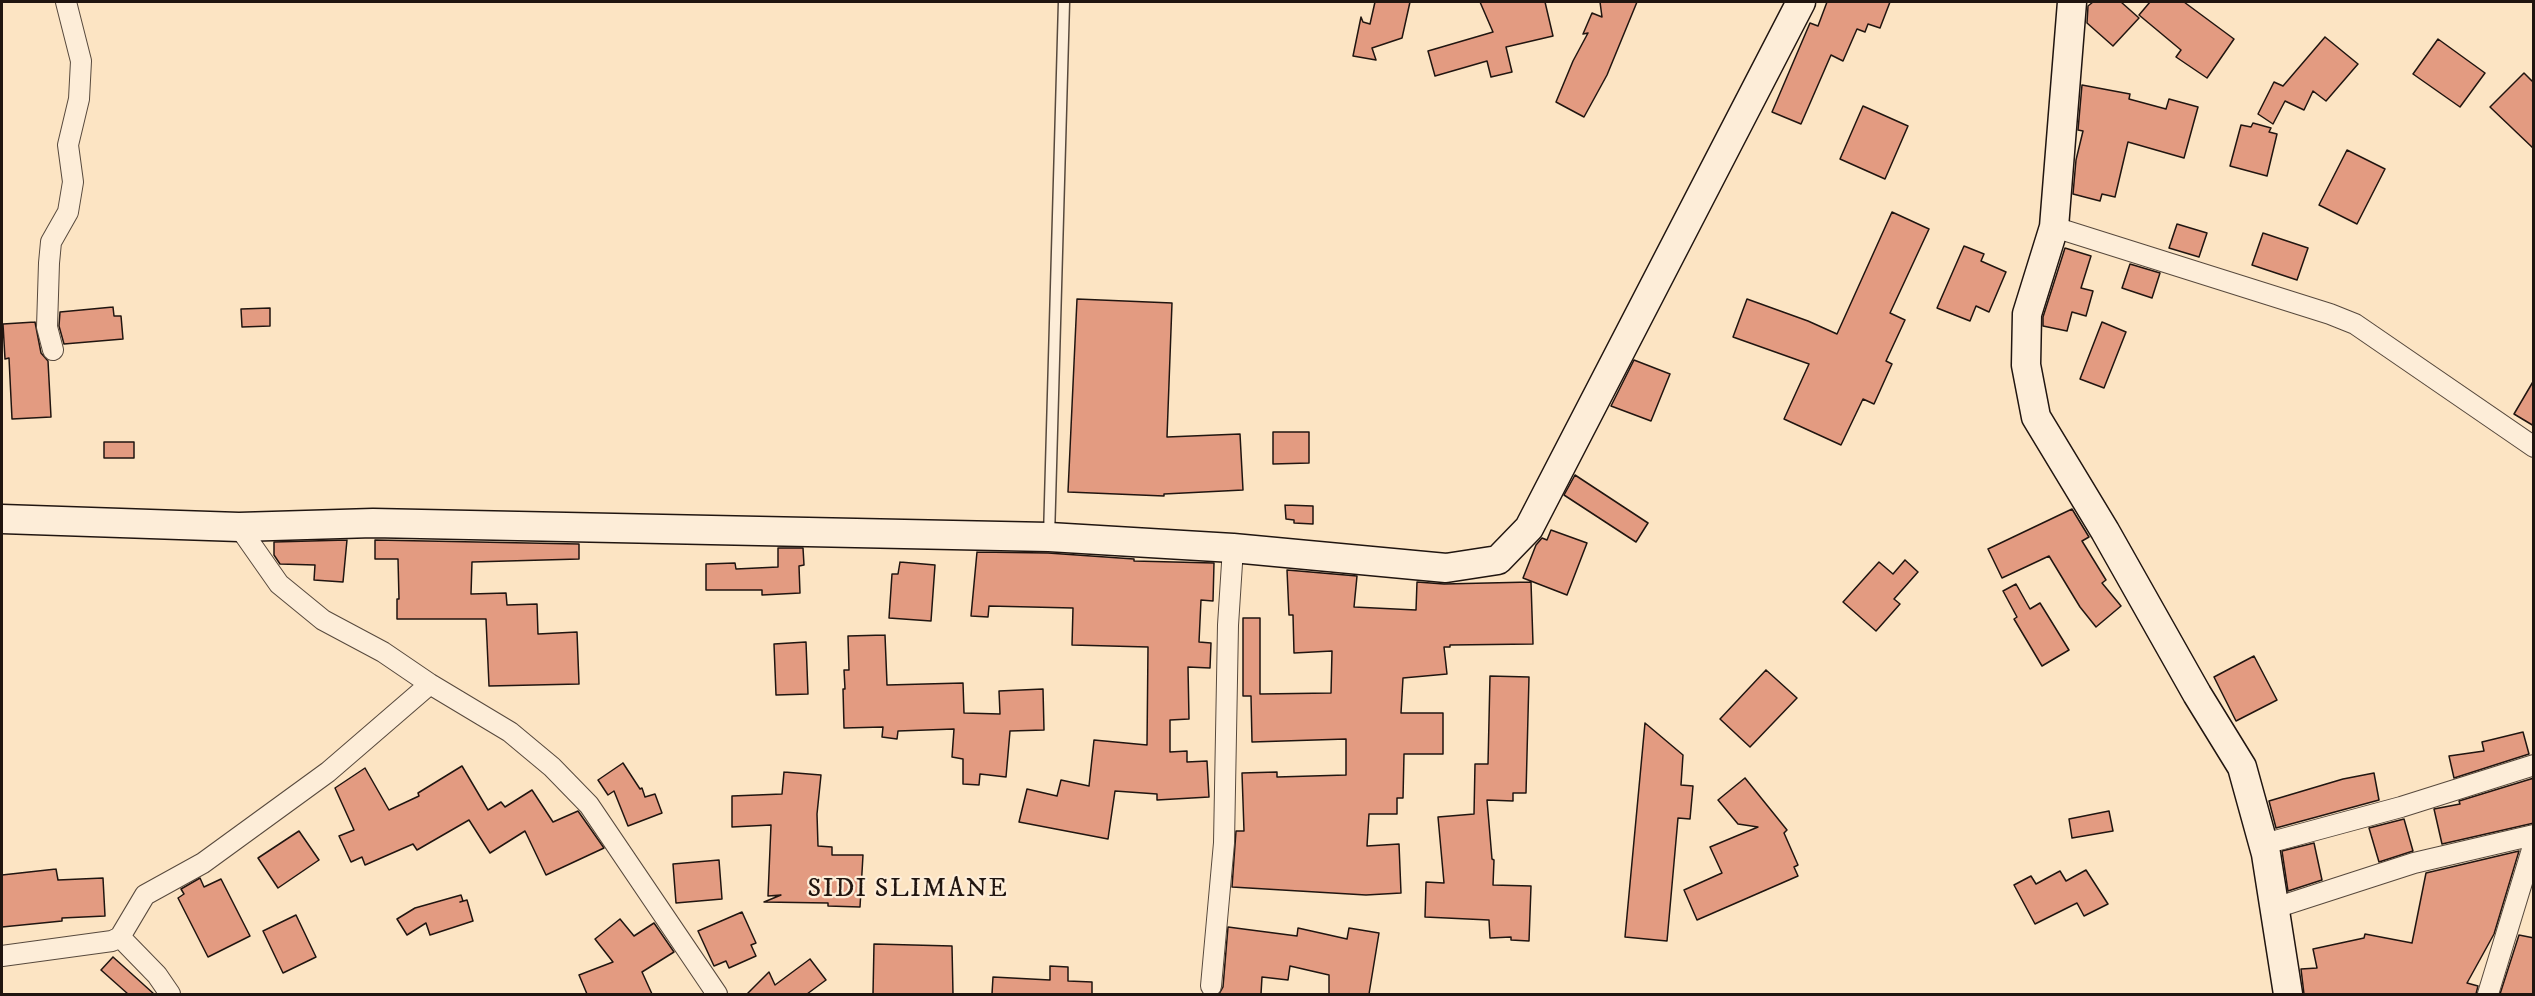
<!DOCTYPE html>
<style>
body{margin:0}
#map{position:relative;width:2535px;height:996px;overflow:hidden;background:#fce4c3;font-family:"IM FELL DW Pica",serif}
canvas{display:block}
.frame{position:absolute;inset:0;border:3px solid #201510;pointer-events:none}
</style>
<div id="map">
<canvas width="2535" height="996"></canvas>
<div class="frame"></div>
</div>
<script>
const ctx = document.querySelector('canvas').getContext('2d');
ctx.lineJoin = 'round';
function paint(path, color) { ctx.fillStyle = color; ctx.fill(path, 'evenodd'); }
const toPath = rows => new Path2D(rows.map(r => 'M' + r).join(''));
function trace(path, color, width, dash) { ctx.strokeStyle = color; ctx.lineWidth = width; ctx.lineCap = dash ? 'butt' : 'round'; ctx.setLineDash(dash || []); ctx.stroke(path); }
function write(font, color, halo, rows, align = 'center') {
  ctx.font = font + ' "IM FELL DW Pica",serif'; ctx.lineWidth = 4.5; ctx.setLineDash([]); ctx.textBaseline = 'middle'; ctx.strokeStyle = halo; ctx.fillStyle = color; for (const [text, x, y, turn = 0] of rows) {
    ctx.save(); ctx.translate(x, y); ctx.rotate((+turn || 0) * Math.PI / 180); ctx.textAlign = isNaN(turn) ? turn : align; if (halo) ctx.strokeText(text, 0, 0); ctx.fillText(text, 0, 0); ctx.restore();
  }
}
const building = toPath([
 [1375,2,1410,2,1402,38,1372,48,1376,60,1353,56,1361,17,1363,22,1370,24,1375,2],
 [1480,2,1545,2,1553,36,1506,47,1512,72,1491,77,1487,61,1435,76,1428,51,1493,32,1480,2],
 [1600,2,1637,2,1607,75,1584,117,1556,102,1573,61,1588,33,1583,34,1592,13,1602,17,1600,2],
 [1827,2,1890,2,1880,28,1868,24,1865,32,1857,29,1843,61,1831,55,1801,124,1772,112,1810,23,1818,26,1827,2],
 [2093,2,2121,2,2139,18,2113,46,2087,23,2088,6,2093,2],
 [2150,2,2184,2,2234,39,2207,78,2176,57,2181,50,2139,15,2150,2],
 [2325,37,2358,64,2326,101,2313,91,2304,110,2285,101,2273,124,2258,114,2274,82,2283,86,2325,37],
 [2438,39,2485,73,2460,107,2413,74,2438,39],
 [2524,73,2534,83,2534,149,2490,107,2524,73],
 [2082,85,2130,94,2129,99,2166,109,2169,99,2198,107,2184,158,2128,142,2115,197,2102,194,2100,201,2073,194,2076,160,2083,131,2078,130,2082,85],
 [1863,106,1908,126,1885,179,1840,159,1863,106],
 [2253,123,2271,128,2269,132,2277,134,2267,176,2230,166,2241,125,2251,127,2253,123],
 [2347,150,2385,169,2357,224,2319,205,2347,150],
 [1892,212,1929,229,1890,313,1905,320,1886,361,1892,364,1874,404,1863,399,1841,445,1784,419,1809,364,1733,337,1747,299,1808,321,1837,334,1892,212],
 [2177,224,2207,233,2199,257,2169,248,2177,224],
 [2263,233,2308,248,2297,280,2252,265,2263,233],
 [1964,246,1984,254,1981,261,2006,272,1989,312,1976,306,1970,321,1937,308,1964,246],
 [2065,248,2091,256,2081,288,2093,291,2086,316,2072,312,2067,331,2043,326,2043,317,2065,248],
 [2130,264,2160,273,2152,298,2122,288,2130,264],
 [1077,299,1172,303,1167,437,1240,434,1243,490,1164,494,1164,496,1068,492,1077,299],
 [113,307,114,316,121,316,123,339,64,344,59,326,60,312,113,307],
 [270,308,270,326,242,327,241,309,270,308],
 [35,322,41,353,48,361,51,417,12,419,9,358,5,359,3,324,35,322],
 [2102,322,2126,332,2104,388,2080,379,2102,322],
 [1634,360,1670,374,1651,421,1611,406,1634,360],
 [2534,380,2534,426,2514,414,2534,380],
 [1273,432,1309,432,1309,463,1273,464,1273,432],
 [104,442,134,442,134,458,104,458,104,442],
 [1575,475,1648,523,1636,542,1564,495,1575,475],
 [1285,505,1313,506,1313,524,1294,523,1294,520,1286,519,1285,505],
 [2072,509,2089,537,2082,541,2106,580,2102,583,2121,606,2096,627,2080,607,2049,556,2002,578,1988,549,2072,509],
 [1551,530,1587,543,1567,595,1523,578,1536,545,1542,538,1547,540,1551,530],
 [347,540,343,582,314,580,315,565,280,564,274,555,274,542,347,540],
 [375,540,579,544,579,559,472,562,471,594,506,593,507,605,537,604,538,634,577,632,579,684,489,686,486,619,397,619,397,599,399,599,398,559,375,559,375,540],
 [778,548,803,548,804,565,799,566,800,593,762,595,762,590,706,590,706,564,735,563,736,569,778,567,778,548],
 [977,552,1048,553,1134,559,1134,561,1214,563,1213,601,1201,600,1199,642,1211,643,1210,668,1188,667,1189,719,1170,720,1170,752,1187,751,1187,762,1207,761,1209,797,1157,800,1157,794,1115,791,1108,839,1019,822,1027,789,1057,796,1061,780,1089,786,1094,740,1147,745,1148,647,1072,645,1073,608,989,606,988,617,971,616,977,552],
 [1905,560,1918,572,1894,599,1900,604,1876,631,1843,602,1879,562,1893,574,1905,560],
 [900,562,935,565,931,621,889,618,892,574,898,574,900,562],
 [1287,570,1357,576,1354,607,1416,610,1417,582,1444,584,1531,582,1533,644,1450,645,1450,647,1444,647,1447,674,1403,678,1401,713,1443,713,1443,754,1404,754,1403,798,1397,798,1397,814,1369,814,1367,846,1399,844,1401,893,1366,895,1232,887,1236,831,1244,831,1242,773,1277,772,1277,777,1346,775,1346,739,1252,742,1251,696,1243,696,1243,618,1260,618,1260,694,1331,693,1332,651,1294,653,1293,615,1289,615,1287,570],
 [2016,584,2030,609,2040,603,2069,650,2042,666,2014,619,2017,617,2003,591,2016,584],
 [885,635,887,685,963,683,964,713,1000,714,999,691,1043,689,1044,730,1010,731,1006,777,980,774,979,785,963,784,963,759,952,757,954,729,898,731,897,739,882,737,883,727,844,728,843,689,845,689,844,670,849,670,848,636,885,635],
 [806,642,808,694,776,695,774,644,806,642],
 [2254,656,2277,700,2236,721,2214,677,2254,656],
 [1766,670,1797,698,1750,747,1720,719,1766,670],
 [1490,676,1529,677,1526,793,1513,793,1513,801,1487,800,1492,859,1494,860,1493,885,1531,886,1529,941,1511,940,1511,937,1490,938,1489,920,1425,917,1426,882,1444,883,1438,817,1474,814,1475,764,1488,764,1490,676],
 [1645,723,1683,755,1681,785,1693,786,1690,819,1678,818,1667,941,1625,937,1645,723],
 [2523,732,2529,754,2454,778,2449,756,2484,751,2482,742,2523,732],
 [623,763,640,789,642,788,645,797,655,794,662,813,628,826,614,791,608,795,598,780,623,763],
 [462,766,488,810,501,802,505,807,532,790,553,822,578,811,604,848,546,875,525,831,490,853,469,820,417,850,413,844,365,865,362,857,351,862,339,836,354,830,335,788,365,768,389,810,419,796,418,793,462,766],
 [784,772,821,775,817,814,818,846,832,847,832,855,863,855,860,907,828,906,828,903,764,902,781,895,768,896,771,825,732,827,732,796,782,794,784,772],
 [2374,773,2379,800,2276,828,2269,801,2343,779,2374,773],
 [1745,778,1787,830,1784,833,1798,865,1794,867,1798,876,1697,920,1684,890,1722,873,1710,847,1758,827,1738,824,1718,800,1745,778],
 [2534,778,2534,823,2442,844,2434,809,2460,804,2459,801,2534,778],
 [2109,811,2113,831,2072,838,2069,819,2109,811],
 [2404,819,2413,851,2379,862,2369,828,2404,819],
 [299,831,319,860,278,888,258,858,299,831],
 [2314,843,2322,880,2288,891,2282,851,2314,843],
 [2519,851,2494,934,2467,983,2478,986,2476,994,2304,994,2301,969,2317,968,2313,949,2364,938,2365,934,2412,943,2426,873,2519,851],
 [719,860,722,899,676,903,673,864,719,860],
 [56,869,58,880,103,878,105,916,62,918,62,921,2,927,2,875,56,869],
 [2086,870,2108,904,2084,916,2077,903,2035,924,2014,885,2031,876,2036,884,2060,871,2066,881,2086,870],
 [200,878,204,887,221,879,250,936,208,957,178,898,184,894,181,889,200,878],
 [461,895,463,901,460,902,467,900,473,921,430,935,426,923,407,935,397,919,415,908,461,895],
 [742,912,756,943,751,945,756,956,729,968,726,961,714,966,698,931,742,912],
 [296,915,316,957,283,973,263,931,296,915],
 [620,919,634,936,654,923,674,952,642,972,652,994,587,994,579,975,613,962,595,939,620,919],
 [1228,927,1297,936,1298,928,1347,939,1349,928,1379,933,1369,994,1329,994,1329,975,1290,966,1288,980,1262,977,1261,994,1219,994,1223,987,1228,927],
 [2519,935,2534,938,2534,994,2500,994,2519,935],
 [874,944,952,946,953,994,873,994,874,944],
 [113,957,154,994,128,994,101,970,113,957],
 [810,959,826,980,807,994,747,994,769,972,775,985,810,959],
 [1050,966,1068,967,1068,981,1092,982,1092,994,992,994,993,977,1050,980,1050,966]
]);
const lane = toPath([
 [1049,537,1064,2]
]);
const street = toPath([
 [2054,227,2330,314,2355,324,2534,447],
 [53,350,47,327,49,263,51,242,68,212,73,182,68,145,79,99,81,61,66,2],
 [239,527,279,584,323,620,383,652,430,684,510,732,552,767,589,805,717,994],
 [2264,844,2401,807,2534,765],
 [2275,908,2414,863,2534,835],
 [120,937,157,975,170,994],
 [2,956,112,941,120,937,145,895,203,863,328,772,430,684],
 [1211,986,1224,843,1228,625,1233,548],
 [2488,994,2534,843]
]);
const secondary = toPath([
 [2072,2,2054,227,2027,314,2026,365,2036,417,2105,531,2197,694,2242,767,2266,854,2288,994],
 [2,519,239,527,373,523,1049,537,1233,548,1446,568,1498,560,1529,528,1801,2]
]);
const quarterNames = [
 ["SIDI SLIMANE",908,891]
];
paint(building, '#e39b81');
trace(building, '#201510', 1.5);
trace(lane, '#57493d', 13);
trace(street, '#57493d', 22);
trace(secondary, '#201510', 31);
trace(lane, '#fdedd8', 10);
trace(street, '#fdedd8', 20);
trace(secondary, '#fdedd8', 28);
ctx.letterSpacing = '1.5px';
write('26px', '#201510', '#fdedd8', quarterNames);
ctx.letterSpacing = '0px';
</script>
